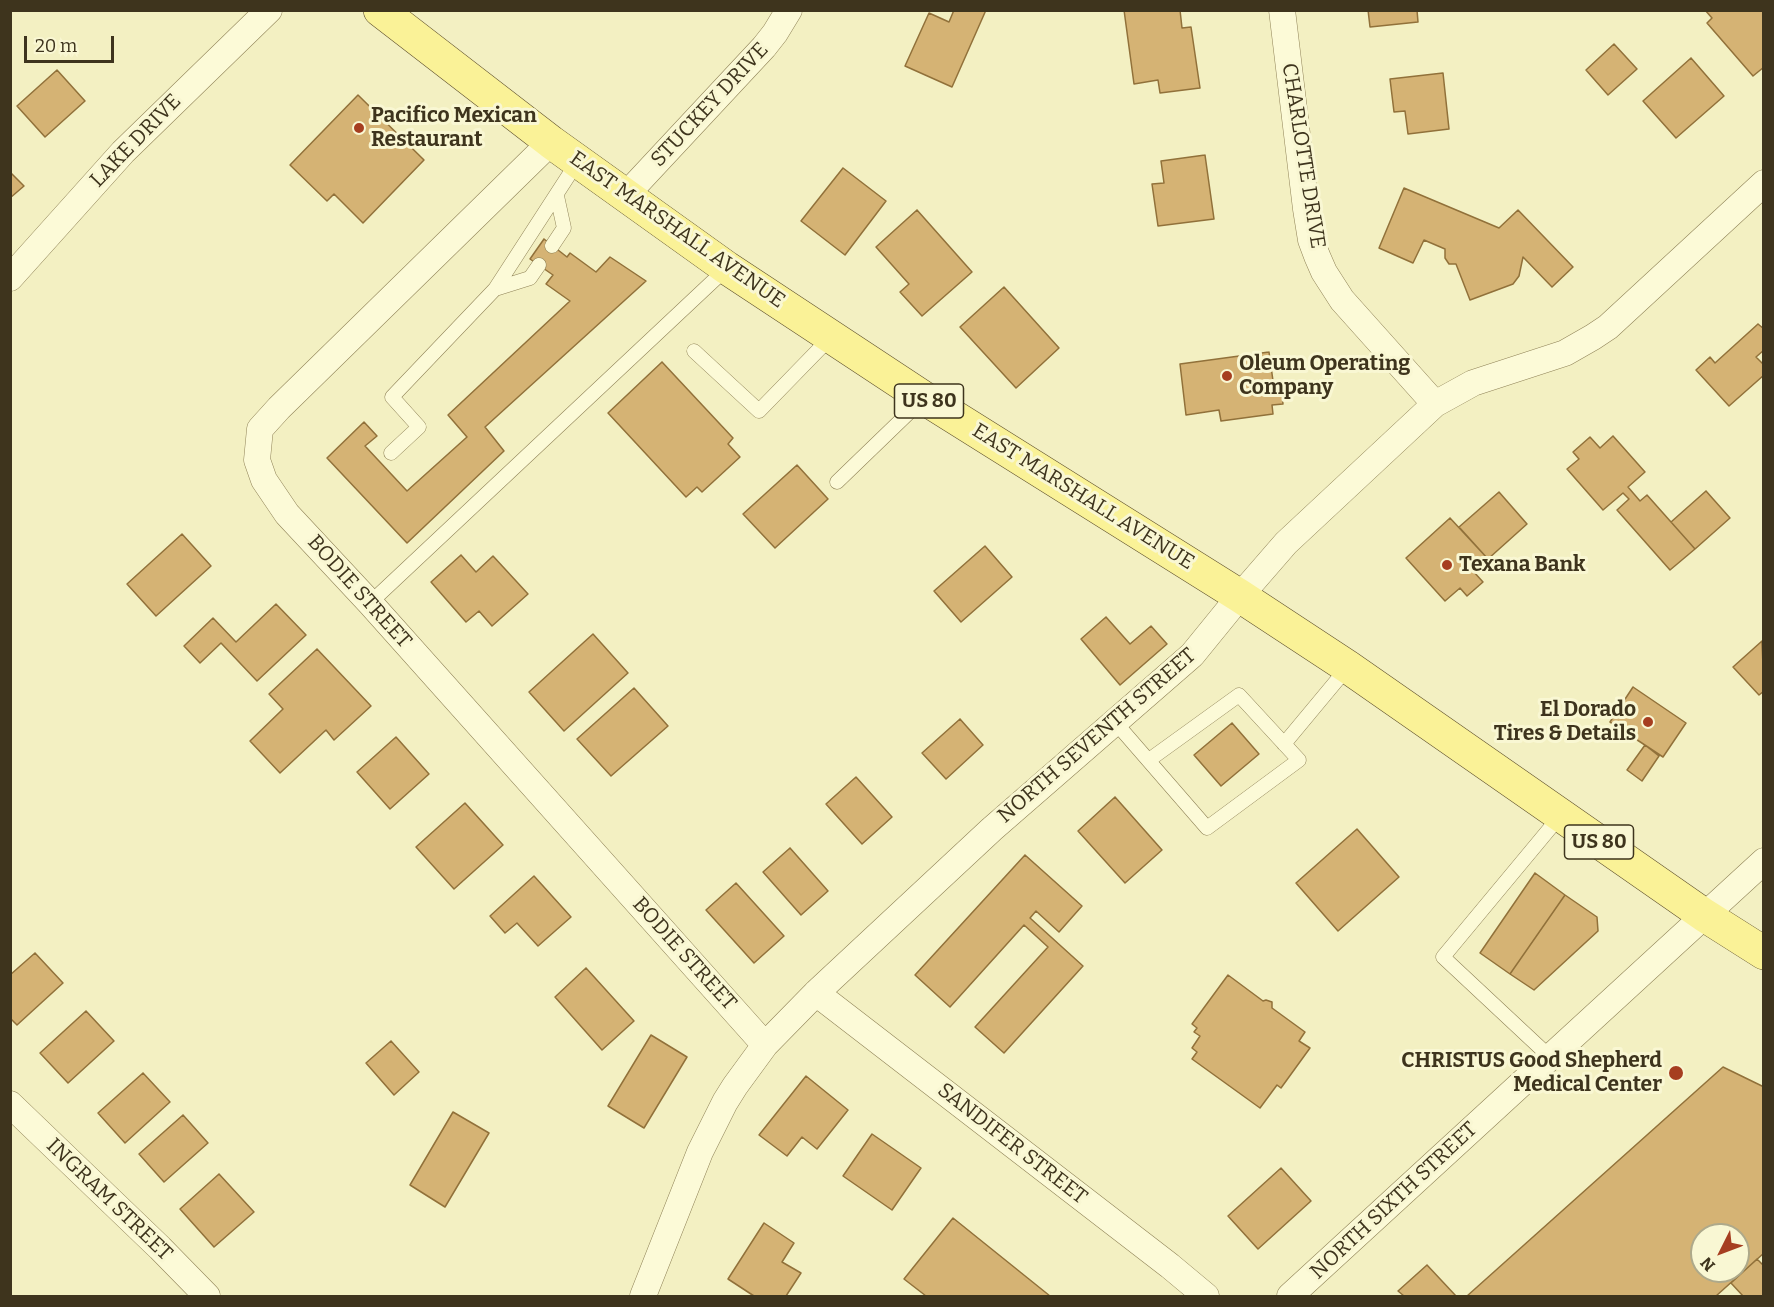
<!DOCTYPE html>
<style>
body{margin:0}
#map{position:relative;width:1774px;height:1307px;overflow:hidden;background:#f3f0c2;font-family:Bitter,serif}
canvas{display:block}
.frame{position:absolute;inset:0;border:12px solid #3e341d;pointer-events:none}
.north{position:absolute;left:1690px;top:1223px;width:60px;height:60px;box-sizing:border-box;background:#f9f7d3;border:2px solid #aea98a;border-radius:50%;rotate:228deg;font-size:16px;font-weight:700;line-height:24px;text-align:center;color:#3e341d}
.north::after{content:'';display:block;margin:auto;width:21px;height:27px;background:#a63e20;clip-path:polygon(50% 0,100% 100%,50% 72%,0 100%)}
.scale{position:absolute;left:24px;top:36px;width:90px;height:27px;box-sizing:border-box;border:3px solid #3e341d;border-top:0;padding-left:8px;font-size:18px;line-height:21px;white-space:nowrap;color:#3e341d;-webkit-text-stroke:4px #f9f7d3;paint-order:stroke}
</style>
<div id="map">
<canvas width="1774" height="1307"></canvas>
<div class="frame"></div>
<div class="north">N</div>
<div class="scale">20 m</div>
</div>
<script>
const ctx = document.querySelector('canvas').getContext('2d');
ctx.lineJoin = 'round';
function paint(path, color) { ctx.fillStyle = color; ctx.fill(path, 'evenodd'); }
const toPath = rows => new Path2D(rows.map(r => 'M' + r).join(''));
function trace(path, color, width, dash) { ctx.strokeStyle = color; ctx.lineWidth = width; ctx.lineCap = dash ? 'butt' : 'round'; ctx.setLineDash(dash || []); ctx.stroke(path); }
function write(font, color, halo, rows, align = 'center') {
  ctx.font = font + ' Bitter,serif'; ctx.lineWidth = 6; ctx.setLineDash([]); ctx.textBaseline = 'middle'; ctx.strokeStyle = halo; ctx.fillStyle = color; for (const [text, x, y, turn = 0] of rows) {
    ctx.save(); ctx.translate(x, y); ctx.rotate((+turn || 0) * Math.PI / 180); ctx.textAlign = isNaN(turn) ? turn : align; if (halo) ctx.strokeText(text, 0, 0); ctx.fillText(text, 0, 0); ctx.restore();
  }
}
const building = toPath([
 [954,10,986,10,952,87,905,66,929,13,949,22,954,10],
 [1124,10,1180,10,1182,28,1191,27,1200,88,1160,93,1158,80,1134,84,1124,10],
 [1368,10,1417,10,1418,22,1370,27,1368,10],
 [1705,10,1762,10,1764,12,1764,67,1753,76,1707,23,1712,18,1705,10],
 [1614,44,1637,69,1608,95,1586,70,1614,44],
 [1691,58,1724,96,1676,138,1643,101,1691,58],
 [57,70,85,101,45,137,17,106,57,70],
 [1443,73,1449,129,1408,134,1405,111,1394,112,1390,79,1443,73],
 [358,95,424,160,363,223,334,194,327,201,290,165,358,95],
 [1205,155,1214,219,1158,226,1152,184,1164,183,1161,161,1205,155],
 [843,168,886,201,845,255,801,221,843,168],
 [10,172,24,186,10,198,10,172],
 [1404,188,1499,228,1518,210,1573,267,1552,287,1523,257,1519,276,1513,284,1470,300,1456,264,1449,264,1445,258,1445,249,1424,240,1413,263,1379,248,1404,188],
 [917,210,972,272,922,316,900,292,909,284,876,247,917,210],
 [544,239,567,257,570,253,596,272,610,257,646,281,485,427,504,451,407,543,327,458,364,422,377,436,365,446,407,491,467,437,448,415,570,301,546,284,553,275,530,259,544,239],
 [1004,287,1059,348,1016,388,960,327,1004,287],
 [1758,324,1764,329,1764,350,1756,357,1764,365,1764,375,1729,406,1696,370,1710,357,1715,363,1758,324],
 [1269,352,1274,388,1281,387,1283,404,1272,405,1273,414,1221,421,1219,410,1186,415,1180,364,1269,352],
 [662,362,733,438,728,444,740,457,702,492,697,487,686,497,608,413,662,362],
 [1613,436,1645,472,1628,487,1640,501,1647,495,1695,549,1670,570,1617,510,1629,499,1623,493,1603,510,1567,469,1579,459,1573,452,1590,437,1600,448,1613,436],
 [797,465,828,499,775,548,743,514,797,465],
 [1706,491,1730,518,1695,549,1671,522,1706,491],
 [1499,492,1527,524,1488,559,1459,527,1499,492],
 [1450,518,1488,559,1473,571,1483,582,1467,596,1460,588,1445,601,1406,558,1450,518],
 [182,534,211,566,156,616,127,584,182,534],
 [985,546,1012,577,961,622,934,591,985,546],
 [461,555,476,572,493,556,528,594,492,626,479,611,466,622,431,582,461,555],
 [276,604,306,635,257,681,221,643,200,663,184,646,213,618,236,642,276,604],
 [1106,617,1130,644,1151,626,1167,644,1120,685,1081,639,1106,617],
 [593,634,628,673,564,731,529,692,593,634],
 [1762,641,1764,691,1759,695,1733,667,1762,641],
 [317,649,371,706,334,740,326,730,280,773,250,741,283,709,269,694,317,649],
 [1633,687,1686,723,1663,757,1610,722,1633,687],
 [634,688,668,726,611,776,577,739,634,688],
 [960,719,983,745,946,779,922,753,960,719],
 [1232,723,1259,754,1221,786,1194,755,1232,723],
 [396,737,429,774,390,809,357,772,396,737],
 [1645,745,1659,756,1642,781,1627,770,1645,745],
 [856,777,892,817,862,844,826,804,856,777],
 [1115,797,1162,850,1125,883,1078,831,1115,797],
 [465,803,503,845,454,889,416,847,465,803],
 [1357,829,1399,877,1338,931,1296,883,1357,829],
 [790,848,828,891,801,915,763,872,790,848],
 [1025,855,1082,906,1059,932,1036,911,1030,918,1083,966,1004,1053,975,1027,1048,947,1024,925,950,1007,915,975,1025,855],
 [1535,873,1565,895,1510,974,1480,953,1535,873],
 [534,876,571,917,538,946,517,923,505,933,490,916,534,876],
 [736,883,784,936,754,963,706,910,736,883],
 [1565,895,1597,917,1598,931,1534,990,1510,974,1565,895],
 [35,953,63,983,17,1025,10,1018,10,975,35,953],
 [586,968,634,1021,602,1050,555,997,586,968],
 [1228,975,1263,1001,1266,1000,1272,1002,1272,1008,1305,1032,1299,1041,1310,1048,1281,1088,1277,1085,1260,1108,1192,1059,1197,1052,1192,1048,1200,1036,1194,1032,1197,1028,1192,1024,1228,975],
 [86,1011,114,1041,68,1083,40,1053,86,1011],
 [651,1035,687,1057,644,1128,608,1106,651,1035],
 [391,1041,419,1072,394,1095,366,1063,391,1041],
 [1723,1067,1764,1087,1764,1253,1716,1296,1467,1296,1723,1067],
 [1702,1235,1738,1235,1738,1271,1702,1271,1702,1235],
 [143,1073,170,1102,125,1143,98,1113,143,1073],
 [806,1076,848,1110,817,1149,802,1137,787,1156,759,1135,806,1076],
 [453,1112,489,1133,445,1207,410,1185,453,1112],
 [183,1115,208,1143,164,1182,139,1154,183,1115],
 [872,1134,921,1168,892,1210,843,1176,872,1134],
 [1281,1168,1311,1201,1258,1249,1228,1216,1281,1168],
 [219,1174,254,1212,214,1247,180,1209,219,1174],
 [953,1218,1050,1296,926,1296,904,1279,953,1218],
 [764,1223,794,1243,782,1262,801,1273,786,1296,754,1296,728,1279,764,1223],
 [1757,1259,1764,1266,1764,1296,1743,1296,1731,1283,1757,1259],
 [1427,1265,1456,1296,1404,1296,1398,1291,1427,1265]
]);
const lane = toPath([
 [552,246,564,228,557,196],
 [495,289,530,278,539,265],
 [694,351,759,411,831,337],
 [391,453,419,427,392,397,495,289,578,161],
 [837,482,924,398],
 [370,603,727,268],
 [1115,722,1207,828,1299,760,1239,695,1149,760],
 [1284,744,1348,667],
 [1550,1057,1443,957,1561,815]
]);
const street = toPath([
 [1282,10,1306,209,1311,240,1317,256,1324,272,1342,300,1435,404],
 [551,142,279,408,260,429,257,460,264,480,287,514,370,603,765,1045],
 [625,196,764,47,775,33,789,10],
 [10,278,123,152,269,10],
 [816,993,1170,1266,1206,1296],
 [10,1104,160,1248,207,1296],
 [643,1296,700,1152,725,1102,735,1086,765,1045,816,993,992,829,1192,655,1240,596,1286,543,1435,404,1473,383,1565,353,1593,337,1608,327,1764,183],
 [1290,1296,1764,861]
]);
const primary = toPath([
 [380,10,551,142,727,268,924,398,1240,596,1348,667,1704,915,1764,953]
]);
const markers = [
 [359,128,6,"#a63e20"],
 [1227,376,6,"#a63e20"],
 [1447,565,6,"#a63e20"],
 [1648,722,6,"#a63e20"],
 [1676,1073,8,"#a63e20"]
];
const shields = [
 [929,401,69],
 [1599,842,69]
];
const shieldNames = [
 ["US 80",929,401],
 ["US 80",1599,842]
];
const streetNames = [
 ["STUCKEY DRIVE",710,105,-47],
 ["LAKE DRIVE",136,141,-46],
 ["CHARLOTTE DRIVE",1303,156,81],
 ["EAST MARSHALL AVENUE",677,230,35],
 ["EAST MARSHALL AVENUE",1083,497,32],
 ["BODIE STREET",359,592,48],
 ["NORTH SEVENTH STREET",1097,736,-41],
 ["BODIE STREET",684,954,48],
 ["SANDIFER STREET",1012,1144,38],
 ["INGRAM STREET",109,1200,44],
 ["NORTH SIXTH STREET",1394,1201,-43]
];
const poiNames = [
 ["Pacifico Mexican",371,116],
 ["Restaurant",371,140],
 ["Oleum Operating",1239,364],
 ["Company",1239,388],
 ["Texana Bank",1459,565],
 ["El Dorado",1636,710,"right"],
 ["Tires & Details",1636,734,"right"],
 ["CHRISTUS Good Shepherd",1662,1061,"right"],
 ["Medical Center",1662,1085,"right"]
];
paint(building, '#d5b374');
trace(building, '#91713a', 1.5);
trace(lane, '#8f8257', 15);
trace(street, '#8f8257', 27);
trace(primary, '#5d4e2c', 34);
trace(lane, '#fcfad7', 14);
trace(street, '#fcfad7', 26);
trace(primary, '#faf297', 33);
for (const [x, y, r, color] of markers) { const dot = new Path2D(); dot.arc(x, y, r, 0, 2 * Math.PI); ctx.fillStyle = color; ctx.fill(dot); trace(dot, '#f9f7d3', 2); }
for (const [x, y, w] of shields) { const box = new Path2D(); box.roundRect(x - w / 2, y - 17, w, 34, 4.5); ctx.fillStyle = '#f9f7d3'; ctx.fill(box); trace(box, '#3e341d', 1.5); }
write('bold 20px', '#3e341d', null, shieldNames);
write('21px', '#3e341d', '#f9f7d3', streetNames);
write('bold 21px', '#3e341d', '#f9f7d3', poiNames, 'left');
</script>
